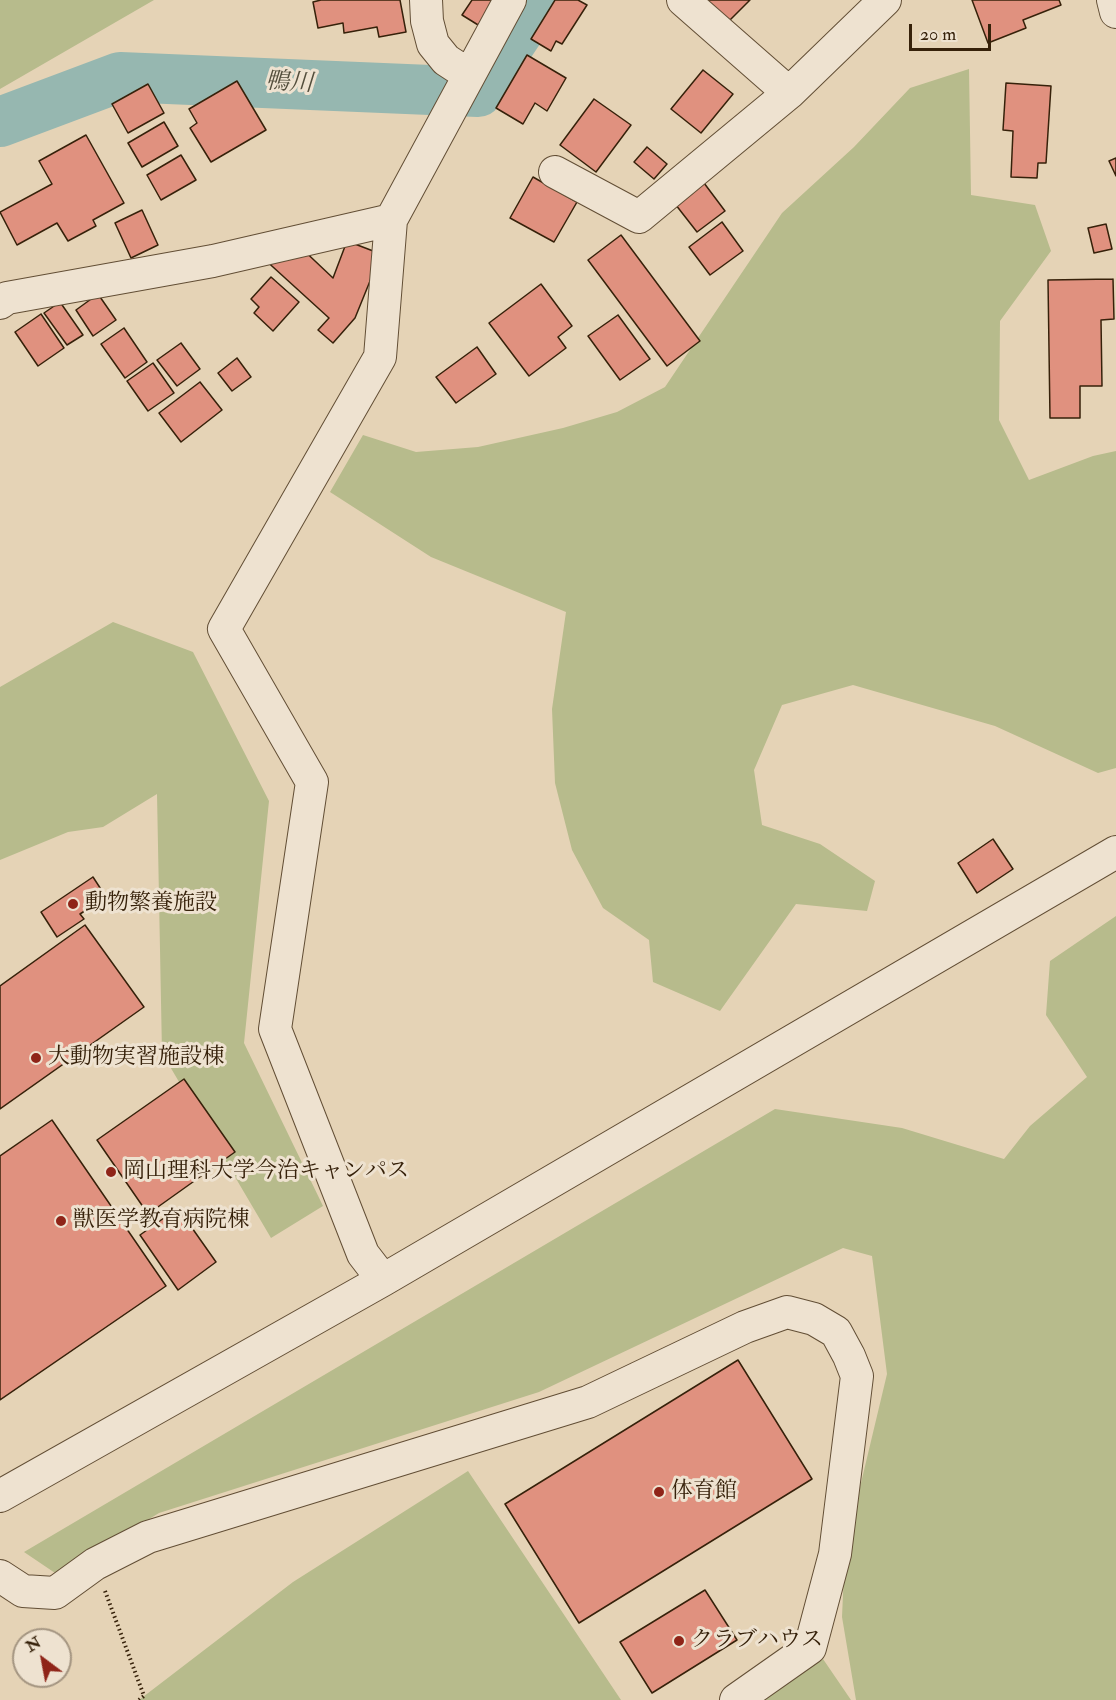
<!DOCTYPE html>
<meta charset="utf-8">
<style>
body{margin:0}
#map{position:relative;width:1116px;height:1700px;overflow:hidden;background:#e5d3b6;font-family:"IM FELL Double Pica",serif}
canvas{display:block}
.north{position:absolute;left:12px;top:1628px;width:60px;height:60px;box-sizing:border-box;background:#eee2d0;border:2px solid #a49581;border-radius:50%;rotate:328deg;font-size:16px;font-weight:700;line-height:24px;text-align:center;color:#36210a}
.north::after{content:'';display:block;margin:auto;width:21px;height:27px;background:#8f2418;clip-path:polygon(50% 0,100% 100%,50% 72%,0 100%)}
.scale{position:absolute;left:909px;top:24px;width:82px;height:27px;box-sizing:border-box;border:3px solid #36210a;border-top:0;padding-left:8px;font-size:18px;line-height:21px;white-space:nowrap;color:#36210a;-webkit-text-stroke:4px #eee2d0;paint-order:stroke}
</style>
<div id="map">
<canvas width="1116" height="1700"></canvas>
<div class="north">N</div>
<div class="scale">20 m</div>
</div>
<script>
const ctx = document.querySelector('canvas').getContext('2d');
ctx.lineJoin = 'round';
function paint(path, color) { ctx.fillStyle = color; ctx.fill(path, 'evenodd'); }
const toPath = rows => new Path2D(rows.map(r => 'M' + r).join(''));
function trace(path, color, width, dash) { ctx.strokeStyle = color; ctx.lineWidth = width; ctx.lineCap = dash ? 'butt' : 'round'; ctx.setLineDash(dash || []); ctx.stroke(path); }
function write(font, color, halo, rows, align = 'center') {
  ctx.font = font + ' "IM FELL Double Pica","Noto Serif JP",serif'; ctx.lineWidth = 6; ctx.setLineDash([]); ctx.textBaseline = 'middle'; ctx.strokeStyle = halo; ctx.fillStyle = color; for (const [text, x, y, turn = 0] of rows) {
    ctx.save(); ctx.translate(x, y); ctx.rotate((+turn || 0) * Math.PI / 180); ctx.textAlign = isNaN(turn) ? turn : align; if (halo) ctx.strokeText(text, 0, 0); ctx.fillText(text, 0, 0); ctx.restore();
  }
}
const green = toPath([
 [0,0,154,0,0,89],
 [969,69,971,195,1035,205,1051,251,1000,321,999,420,1029,480,1093,456,1116,451,1116,768,1098,773,995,726,853,685,782,705,754,770,762,825,820,844,875,881,867,911,796,904,720,1011,653,982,649,940,603,908,572,850,555,783,552,709,566,612,431,557,330,492,363,435,416,452,478,447,563,428,617,412,665,387,782,213,854,147,910,88],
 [113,622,193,652,269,801,244,1043,323,1206,271,1238,162,1053,157,794,103,827,68,832,0,860,0,687],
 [1116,916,1116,1700,856,1700,842,1617,845,1550,887,1374,872,1256,843,1248,539,1392,159,1513,58,1575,24,1552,775,1109,902,1128,1004,1159,1030,1126,1087,1077,1046,1015,1050,961],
 [468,1471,621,1700,139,1700,293,1582],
 [823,1659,851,1700,762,1700]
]);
const river = toPath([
 [0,122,120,77,478,92,528,17,534,0]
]);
const building = toPath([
 [321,0,400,0,406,32,379,37,377,27,344,33,343,23,318,28,313,2,321,0],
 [472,0,501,0,483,28,462,15,472,0],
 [555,0,578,0,587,5,562,44,556,41,551,51,531,39,555,0],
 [705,0,750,0,728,22,705,0],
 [972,0,1059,0,1061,5,1023,20,1026,28,988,43,972,0],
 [527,55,566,78,547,111,535,103,523,124,496,108,527,55],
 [703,70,733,94,701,133,671,109,703,70],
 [237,81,266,130,211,162,190,128,197,123,189,109,237,81],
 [1006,83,1051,86,1046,163,1038,163,1037,178,1011,177,1013,131,1003,130,1006,83],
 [148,84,164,113,128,133,112,104,148,84],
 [594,99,631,125,596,172,560,145,594,99],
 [164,122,178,146,142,167,128,143,164,122],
 [86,135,124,203,93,220,96,226,68,241,57,223,17,245,0,212,52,184,39,161,86,135],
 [647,147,667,164,654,179,634,162,647,147],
 [181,155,196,180,161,200,147,175,181,155],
 [1116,158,1116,176,1109,161,1116,158],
 [533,177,577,202,554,242,510,218,533,177],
 [701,179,725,211,697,232,672,200,701,179],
 [142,210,158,245,131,258,115,223,142,210],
 [722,222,743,251,710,275,689,247,722,222],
 [1106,224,1112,249,1094,253,1088,228,1106,224],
 [621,235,700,341,667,366,588,260,621,235],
 [347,241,381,254,355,318,333,343,318,330,329,318,262,257,297,244,333,278,347,241],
 [271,277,299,302,273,331,254,313,259,307,251,299,271,277],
 [1113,279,1114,319,1101,320,1102,386,1080,386,1080,418,1050,418,1048,280,1113,279],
 [541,284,572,326,558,337,566,348,529,376,489,323,541,284],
 [98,294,116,320,93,336,76,310,98,294],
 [60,302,83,335,67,345,44,313,60,302],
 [41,314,64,348,38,366,15,332,41,314],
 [618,315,650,359,620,380,588,336,618,315],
 [124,328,147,362,125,378,101,344,124,328],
 [181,343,200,369,177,386,157,360,181,343],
 [477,347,496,374,456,403,436,377,477,347],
 [237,358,251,377,232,391,218,373,237,358],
 [153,363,174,393,148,411,127,381,153,363],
 [200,382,222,410,181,442,159,413,200,382],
 [993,839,1013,869,977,893,958,863,993,839],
 [93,877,106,897,80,914,84,919,57,937,41,912,93,877],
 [85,925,144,1007,0,1109,0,986,85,925],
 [184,1079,235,1152,148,1214,97,1140,184,1079],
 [52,1120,166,1286,0,1400,0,1156,52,1120],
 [178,1208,216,1262,178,1290,140,1235,178,1208],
 [738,1360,812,1479,579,1623,505,1504,738,1360],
 [705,1590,737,1640,652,1693,620,1642,705,1590]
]);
const path = toPath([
 [105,1591,144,1696,139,1700]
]);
const minor = toPath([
 [426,0,427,21,433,44,446,60,469,75],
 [683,0,789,93,885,0],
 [1113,0,1116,12],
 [555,172,639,217,789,93],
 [0,303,7,298,213,261,391,220],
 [383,1280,363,1254,275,1029,312,782,224,629,380,357,391,220,510,0],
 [0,1496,383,1280,1116,852],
 [0,1576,23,1591,55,1593,95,1564,148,1537,588,1402,745,1327,787,1312,814,1319,836,1332,849,1356,857,1376,835,1554,810,1648,736,1700]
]);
const markers = [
 [73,904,6,"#8f2418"],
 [36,1058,6,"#8f2418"],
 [111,1172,6,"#8f2418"],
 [61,1221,6,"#8f2418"],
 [659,1492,6,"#8f2418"],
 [679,1641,6,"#8f2418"]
];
const poiNames = [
 ["動物繁養施設",85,904],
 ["大動物実習施設棟",48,1058],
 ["岡山理科大学今治キャンパス",123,1172],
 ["獣医学教育病院棟",73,1221],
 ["体育館",671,1492],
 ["クラブハウス",691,1641]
];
const waterNames = [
 ["鴨川",289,84,3]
];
paint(green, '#b7bb8c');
trace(river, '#96b7b0', 50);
paint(building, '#e0917f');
trace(building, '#36210a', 1.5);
trace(minor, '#624e35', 34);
trace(path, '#36210a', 4, [1.5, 3]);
trace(minor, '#eee2d0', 32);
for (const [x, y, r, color] of markers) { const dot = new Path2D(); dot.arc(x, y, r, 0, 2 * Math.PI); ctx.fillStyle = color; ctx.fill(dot); trace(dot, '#eee2d0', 2); }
write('22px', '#36210a', '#eee2d0', poiNames, 'left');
write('italic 24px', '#534e3c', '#eee2d0', waterNames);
</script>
